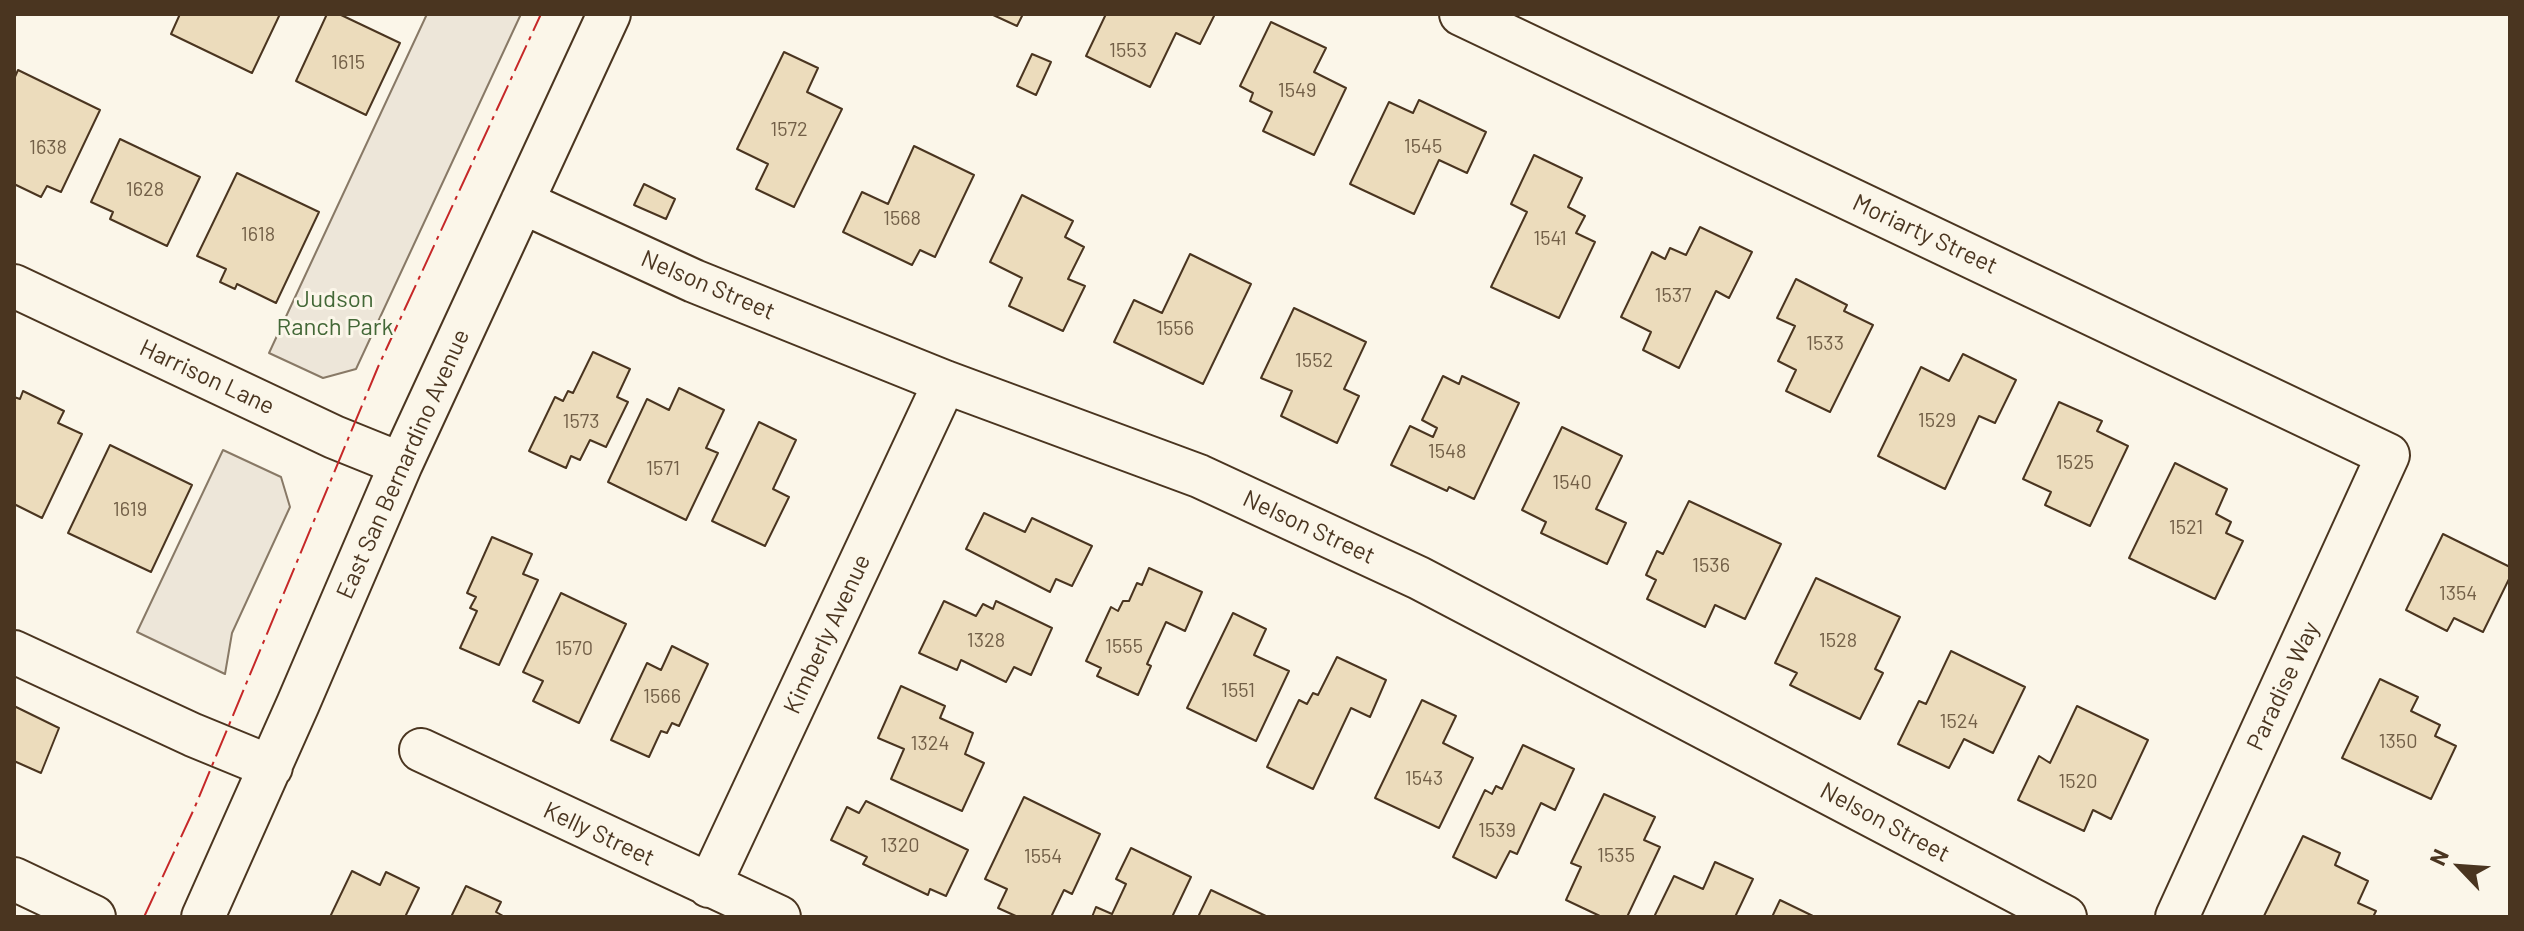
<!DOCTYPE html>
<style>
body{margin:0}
#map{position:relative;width:2524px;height:931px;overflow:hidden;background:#fbf6e9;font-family:Barlow,sans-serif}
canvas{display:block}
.frame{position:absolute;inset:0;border:16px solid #4a3520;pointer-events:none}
.north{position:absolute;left:2420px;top:827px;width:80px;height:80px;-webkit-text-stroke:6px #fbf6e9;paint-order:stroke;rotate:295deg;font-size:22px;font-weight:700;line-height:32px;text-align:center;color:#4a3520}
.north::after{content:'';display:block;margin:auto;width:28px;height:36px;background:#4a3520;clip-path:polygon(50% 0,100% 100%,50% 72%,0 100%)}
</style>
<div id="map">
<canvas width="2524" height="931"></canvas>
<div class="frame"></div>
<div class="north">N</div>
</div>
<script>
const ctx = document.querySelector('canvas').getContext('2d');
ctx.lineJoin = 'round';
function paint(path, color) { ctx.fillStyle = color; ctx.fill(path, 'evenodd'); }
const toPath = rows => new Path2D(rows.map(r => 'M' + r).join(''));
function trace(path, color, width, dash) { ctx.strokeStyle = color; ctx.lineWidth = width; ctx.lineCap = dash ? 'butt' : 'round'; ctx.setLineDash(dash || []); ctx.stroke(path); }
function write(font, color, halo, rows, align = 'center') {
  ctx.font = font + ' Barlow,sans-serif'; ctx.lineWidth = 6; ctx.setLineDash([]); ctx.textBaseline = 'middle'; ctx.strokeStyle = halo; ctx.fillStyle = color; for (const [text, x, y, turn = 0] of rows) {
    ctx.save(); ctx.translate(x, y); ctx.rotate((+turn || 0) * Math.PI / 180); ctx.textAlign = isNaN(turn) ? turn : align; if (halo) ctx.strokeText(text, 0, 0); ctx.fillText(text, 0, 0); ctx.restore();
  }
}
const green = toPath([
 [427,14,521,14,356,369,323,378,269,353,427,14],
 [223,450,281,477,290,507,232,633,225,674,137,632,223,450]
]);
const building = toPath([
 [180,14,280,14,252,73,171,34,180,14],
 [327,14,339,14,400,43,366,115,296,81,327,14],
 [991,14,1023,14,1017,26,991,14],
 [1106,14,1215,14,1200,44,1176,33,1150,87,1086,56,1106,14],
 [1271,22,1326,48,1314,72,1346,88,1314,155,1263,131,1272,112,1250,101,1253,93,1240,86,1271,22],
 [784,52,818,68,807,92,842,109,794,207,756,189,768,164,737,149,784,52],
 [1032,54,1051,62,1036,95,1017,86,1032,54],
 [18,70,100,110,61,192,47,186,41,197,14,184,14,79,18,70],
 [1419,100,1486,132,1467,173,1439,160,1414,214,1350,184,1389,102,1413,113,1419,100],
 [120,139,200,177,167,246,110,219,113,212,91,202,120,139],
 [914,146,974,175,935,257,920,250,912,265,843,232,862,192,888,204,914,146],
 [1534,155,1582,178,1568,207,1585,216,1576,233,1595,242,1559,318,1491,287,1527,212,1511,204,1534,155],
 [237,173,319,212,276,303,237,284,235,289,220,282,226,269,197,256,237,173],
 [644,184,675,199,666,219,634,205,644,184],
 [1022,195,1073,221,1065,237,1084,247,1068,279,1085,286,1063,331,1009,306,1022,278,990,262,1022,195],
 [1700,227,1752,252,1729,298,1716,291,1679,368,1643,350,1651,332,1621,317,1652,252,1665,259,1670,248,1686,255,1700,227],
 [1190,254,1251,284,1203,384,1114,342,1134,300,1162,313,1190,254],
 [1796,279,1847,305,1844,311,1873,325,1830,412,1786,391,1796,370,1778,361,1795,326,1777,318,1796,279],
 [1294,308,1366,342,1344,389,1359,396,1337,443,1281,416,1292,391,1261,378,1294,308],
 [593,352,630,369,617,397,628,402,606,447,590,440,580,460,571,456,566,468,529,451,555,397,563,401,568,391,573,393,593,352],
 [1963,354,2016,380,1995,423,1979,416,1945,489,1878,456,1921,367,1949,381,1963,354],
 [1443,376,1459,384,1462,376,1519,403,1474,499,1449,487,1447,491,1391,465,1410,426,1433,437,1437,428,1422,420,1443,376],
 [679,388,724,410,706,448,718,453,686,520,608,482,647,399,669,410,679,388],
 [23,391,64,411,58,423,82,434,42,518,14,504,14,397,20,399,23,391],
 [2059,402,2102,421,2097,431,2128,446,2090,526,2045,505,2051,492,2023,479,2059,402],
 [759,422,796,440,773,489,789,497,765,546,712,521,759,422],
 [1562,427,1622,456,1596,509,1626,523,1607,564,1541,533,1546,522,1522,510,1562,427],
 [110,445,192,485,151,572,68,533,110,445],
 [2175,463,2227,489,2216,514,2231,522,2226,533,2243,541,2215,599,2129,558,2175,463],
 [1689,501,1781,544,1745,619,1715,605,1705,627,1647,599,1656,580,1646,575,1657,551,1663,554,1689,501],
 [984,513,1025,532,1032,518,1092,546,1072,586,1056,579,1050,592,966,549,984,513],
 [2443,534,2510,567,2510,577,2483,632,2454,618,2447,631,2406,610,2443,534],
 [492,537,532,554,523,574,538,580,499,665,460,648,477,611,470,608,476,597,467,593,492,537],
 [1149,568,1202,592,1185,631,1166,622,1147,664,1151,666,1138,695,1097,676,1101,668,1086,661,1111,607,1118,611,1123,601,1129,601,1137,583,1142,585,1149,568],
 [1816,578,1900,617,1875,669,1883,673,1860,719,1790,685,1797,673,1775,663,1816,578],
 [561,593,626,624,579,723,533,701,543,681,523,672,561,593],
 [944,601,976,616,983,604,993,609,996,601,1052,628,1031,675,1014,667,1006,682,961,660,957,670,919,653,944,601],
 [1233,613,1266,629,1254,655,1289,671,1256,741,1187,708,1233,613],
 [672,646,708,664,679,726,672,723,667,733,661,731,649,757,611,740,647,663,661,670,672,646],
 [1951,651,2025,687,1993,753,1964,739,1949,768,1898,744,1919,701,1926,704,1951,651],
 [1337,657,1386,680,1370,717,1351,708,1313,789,1267,767,1299,700,1307,704,1313,693,1318,695,1337,657],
 [2380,679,2418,697,2411,711,2440,725,2435,736,2456,746,2431,799,2342,758,2380,679],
 [901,686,945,706,940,718,973,733,965,754,984,763,962,811,891,779,904,749,878,738,901,686],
 [1422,700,1456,716,1443,743,1473,758,1439,828,1375,798,1422,700],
 [14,706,59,728,41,773,14,761,14,706],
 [2077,706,2148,740,2111,819,2093,810,2084,831,2018,800,2039,756,2050,763,2077,706],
 [1523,745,1574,769,1555,810,1541,803,1517,854,1510,851,1496,878,1453,857,1485,790,1492,794,1496,786,1502,789,1523,745],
 [1604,794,1655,817,1644,840,1660,847,1627,917,1602,917,1566,900,1581,867,1571,863,1604,794],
 [1024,797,1100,834,1072,894,1064,890,1051,917,1018,917,998,908,1007,889,985,879,1024,797],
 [866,801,968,850,946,896,930,889,928,895,863,864,867,857,831,840,847,807,859,813,866,801],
 [2303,836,2340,853,2335,865,2368,881,2358,903,2376,911,2373,917,2264,916,2303,836],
 [1131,848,1191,877,1172,917,1092,917,1096,907,1112,914,1126,884,1116,879,1131,848],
 [1715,862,1753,879,1735,917,1654,917,1674,876,1703,889,1715,862],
 [352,871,380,885,386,872,419,888,405,917,330,917,352,871],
 [466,886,501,902,496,912,505,917,451,917,466,886],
 [1211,890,1268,917,1198,917,1211,890],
 [1780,900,1815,917,1772,917,1780,900]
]);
const minor = toPath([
 [1461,14,2388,455,2177,917],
 [522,202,694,281,945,382,1199,476,1419,578,2065,917],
 [14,286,334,437,401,464],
 [14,652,193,735,271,767],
 [421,750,779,917],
 [14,879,94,917],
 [709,886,945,382],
 [203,917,298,704,401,464,609,14]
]);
const power = toPath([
 [144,917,194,809,378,367,541,14]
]);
const numberNames = [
 ["1553",1128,50],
 ["1615",348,62],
 ["1549",1297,90],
 ["1572",789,129],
 ["1545",1423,146],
 ["1638",48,147],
 ["1628",145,189],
 ["1568",902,218],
 ["1618",258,234],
 ["1541",1550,238],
 ["1537",1673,295],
 ["1556",1175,328],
 ["1533",1825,343],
 ["1552",1314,360],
 ["1529",1937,420],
 ["1573",581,421],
 ["1548",1447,451],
 ["1525",2075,462],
 ["1571",663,468],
 ["1540",1572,482],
 ["1619",130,509],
 ["1521",2186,527],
 ["1536",1711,565],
 ["1354",2458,593],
 ["1328",986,640],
 ["1528",1838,640],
 ["1555",1124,646],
 ["1570",574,648],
 ["1551",1238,690],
 ["1566",662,696],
 ["1524",1959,721],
 ["1350",2398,741],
 ["1324",930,743],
 ["1543",1424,778],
 ["1520",2078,781],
 ["1539",1497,830],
 ["1320",900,845],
 ["1535",1616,855],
 ["1554",1043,856]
];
const streetNames = [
 ["Moriarty Street",1925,234,25],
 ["Nelson Street",708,285,23],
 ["Harrison Lane",207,377,25],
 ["East San Bernardino Avenue",403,464,-66],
 ["Nelson Street",1309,527,25],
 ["Kimberly Avenue",827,634,-65],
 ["Paradise Way",2283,686,-65],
 ["Nelson Street",1885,822,28],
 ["Kelly Street",599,834,25]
];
const parkNames = [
 ["Judson",335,299],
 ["Ranch Park",335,327]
];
paint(green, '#ede6d9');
trace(green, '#887966', 2);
paint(building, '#ecdcbc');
trace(building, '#4a3520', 2);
trace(minor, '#4a3520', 46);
trace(minor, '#fbf6e9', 42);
trace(power, '#c62828', 2, [28, 6, 4, 6]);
write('20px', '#725f47', null, numberNames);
write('24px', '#4a3520', '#fbf6e9', streetNames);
write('24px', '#436837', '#fbf6e9', parkNames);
</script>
